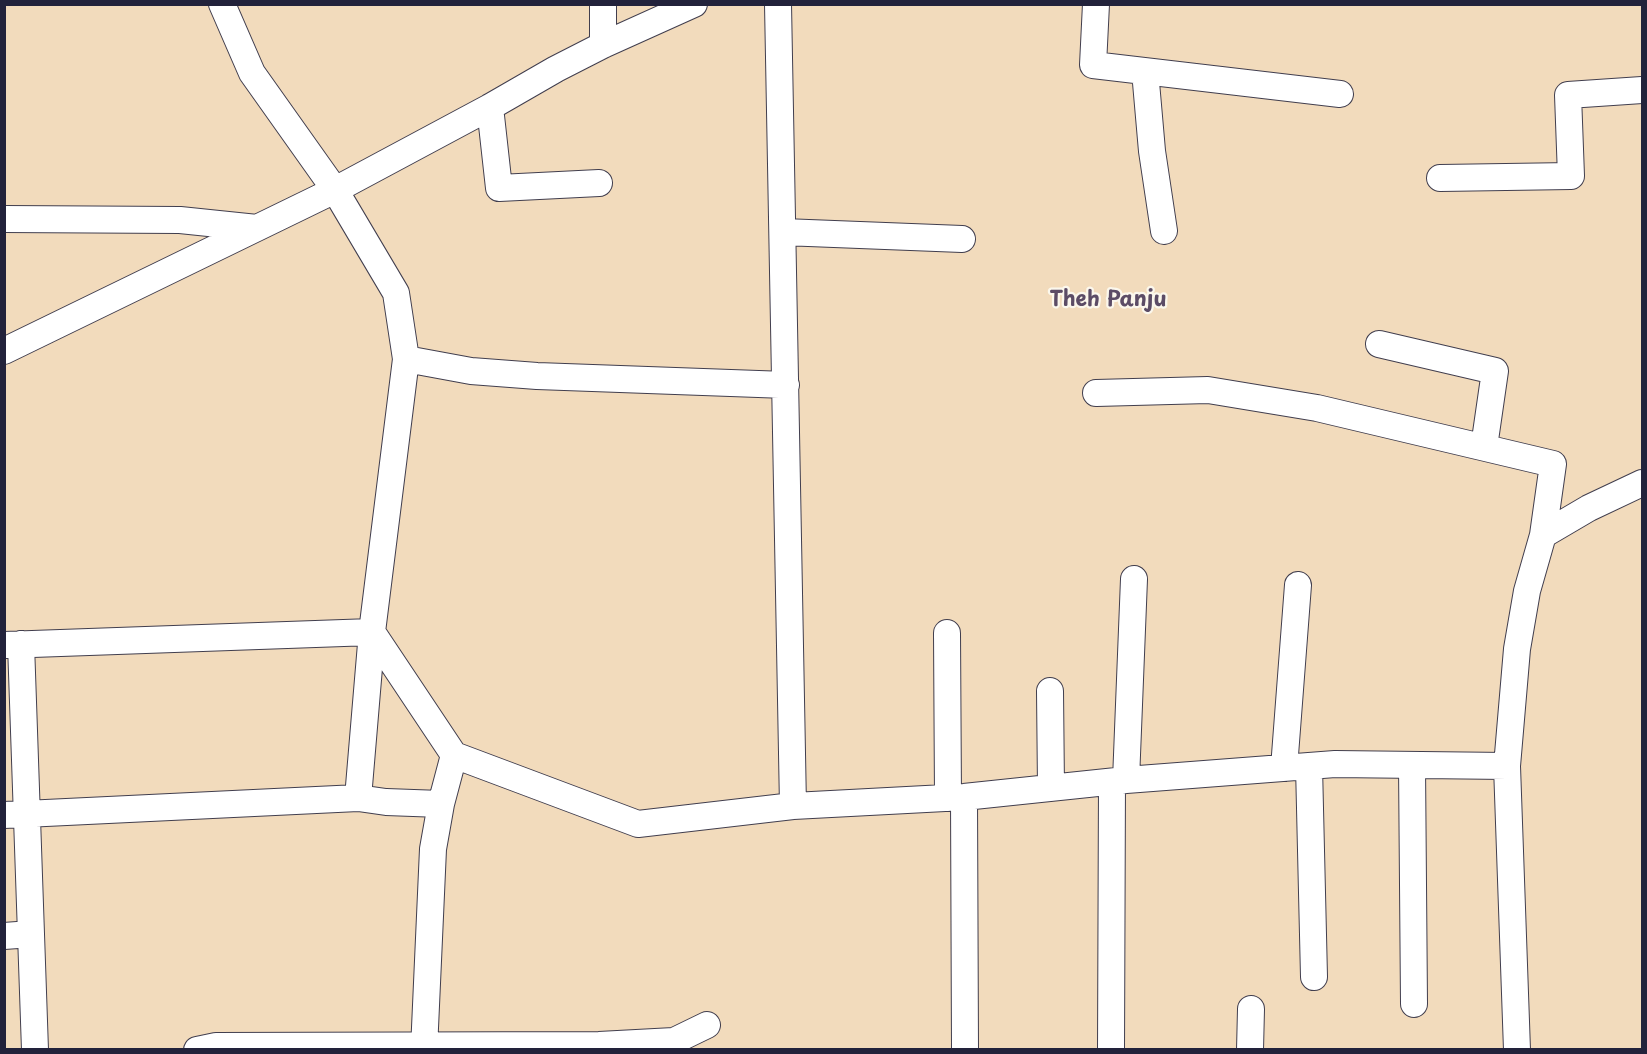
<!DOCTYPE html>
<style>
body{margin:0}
#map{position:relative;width:1647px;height:1054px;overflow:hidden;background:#f2dbbc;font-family:"Playpen Sans",sans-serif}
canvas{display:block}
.frame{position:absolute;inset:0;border:6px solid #22223b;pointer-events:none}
</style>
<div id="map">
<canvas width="1647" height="1054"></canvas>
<div class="frame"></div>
</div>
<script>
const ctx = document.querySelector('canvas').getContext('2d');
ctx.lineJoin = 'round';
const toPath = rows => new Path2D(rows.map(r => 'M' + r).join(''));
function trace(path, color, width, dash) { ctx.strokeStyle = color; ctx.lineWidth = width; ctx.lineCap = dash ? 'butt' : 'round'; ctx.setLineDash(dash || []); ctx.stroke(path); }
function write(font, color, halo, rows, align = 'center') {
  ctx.font = font + ' "Playpen Sans",sans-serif'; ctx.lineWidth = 4.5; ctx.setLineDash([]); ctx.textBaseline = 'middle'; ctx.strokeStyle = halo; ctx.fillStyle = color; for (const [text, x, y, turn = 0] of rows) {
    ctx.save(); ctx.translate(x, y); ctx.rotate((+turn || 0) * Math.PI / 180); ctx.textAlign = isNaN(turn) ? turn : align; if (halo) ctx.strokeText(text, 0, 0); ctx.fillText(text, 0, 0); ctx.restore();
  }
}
const minor = toPath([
 [603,4,603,45],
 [694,4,603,45,556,69,490,107,335,190,396,293,406,359,372,632,454,755,638,824,793,806,964,797,1126,780,1335,764,1507,766],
 [778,4,793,806],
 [1096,4,1093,65,1340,94],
 [1145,71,1152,151,1164,231],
 [490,107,499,188,599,183],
 [1440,178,1571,176,1568,95,1642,90],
 [4,219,180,220,257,228],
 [783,232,962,239],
 [1379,344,1495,371,1484,447],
 [4,351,335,190,252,73,222,4],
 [406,359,471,371,537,376,786,385],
 [1096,393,1208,390,1317,408,1553,464,1543,535],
 [947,633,948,798],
 [21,644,35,1050],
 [4,645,372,632,358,798],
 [1050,691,1051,788],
 [1412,765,1414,1004],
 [1309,766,1314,977],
 [1284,768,1298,585],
 [1126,780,1134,579],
 [964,797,965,1050],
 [4,815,358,798,386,802,441,804],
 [4,936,31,934],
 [197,1050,216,1046,599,1045,674,1041,707,1025],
 [424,1050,433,849,441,804,454,755],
 [1111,1050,1112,782],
 [1250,1050,1251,1009],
 [1517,1050,1507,766,1517,649,1527,591,1543,535,1589,508,1642,483]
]);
const quarterNames = [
 ["Theh Panju",1108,300]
];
trace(minor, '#413e4e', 28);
trace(minor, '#fff', 26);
write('bold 21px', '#5c4c66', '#fbf7ec', quarterNames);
</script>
